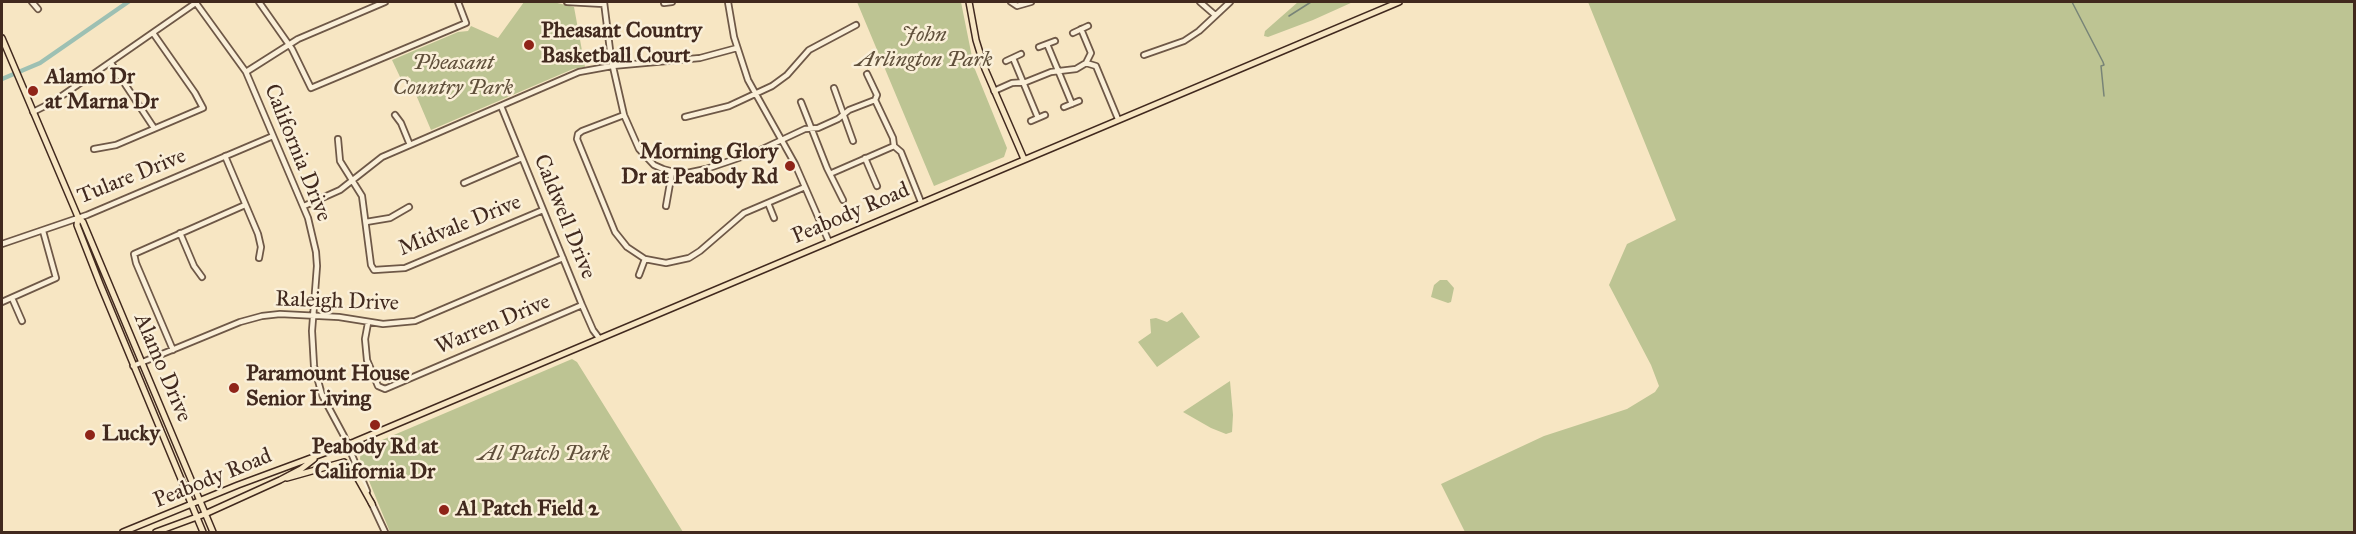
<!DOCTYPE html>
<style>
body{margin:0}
#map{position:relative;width:2356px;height:534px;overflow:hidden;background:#f7e6c3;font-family:"IM FELL Great Primer",serif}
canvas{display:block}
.frame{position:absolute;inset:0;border:3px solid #41291e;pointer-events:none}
</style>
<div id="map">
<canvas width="2356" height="534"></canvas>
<div class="frame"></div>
</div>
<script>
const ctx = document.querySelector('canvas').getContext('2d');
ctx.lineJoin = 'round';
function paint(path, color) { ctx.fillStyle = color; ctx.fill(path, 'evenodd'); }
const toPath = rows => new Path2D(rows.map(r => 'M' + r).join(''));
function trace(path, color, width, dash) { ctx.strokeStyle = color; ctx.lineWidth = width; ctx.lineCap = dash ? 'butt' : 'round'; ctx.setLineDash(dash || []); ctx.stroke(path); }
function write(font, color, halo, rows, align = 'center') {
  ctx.font = font + ' "IM FELL Great Primer",serif'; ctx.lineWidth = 5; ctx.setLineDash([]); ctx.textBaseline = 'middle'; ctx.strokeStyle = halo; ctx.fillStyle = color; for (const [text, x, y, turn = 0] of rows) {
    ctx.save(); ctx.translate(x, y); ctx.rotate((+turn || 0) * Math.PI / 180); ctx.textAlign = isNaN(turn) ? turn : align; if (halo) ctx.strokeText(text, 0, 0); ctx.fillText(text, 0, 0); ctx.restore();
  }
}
const green = toPath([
 [524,2,553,2,574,7,585,67,573,69,431,130,408,76,401,79,392,60,458,32,468,31,471,26,498,38],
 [857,2,961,2,974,67,1007,148,1004,157,934,186],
 [1298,2,1353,2,1313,20,1268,37,1264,36,1265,31],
 [1588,2,2354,2,2354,532,1465,532,1441,484,1544,436,1627,409,1655,392,1659,386,1651,365,1609,285,1627,244,1676,220],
 [1440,280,1447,280,1454,288,1451,302,1448,303,1431,297,1434,285],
 [1182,312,1200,337,1157,367,1138,342,1151,333,1150,319,1156,318,1167,322],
 [572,359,577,362,683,532,390,532,360,459,361,449],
 [1230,381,1233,415,1232,432,1226,434,1211,428,1183,412]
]);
const stream = toPath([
 [2072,2,2103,62,2104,65,2101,66,2104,96],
 [1289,16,1311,2]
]);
const canal = toPath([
 [2,79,40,63,128,2]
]);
const minor = toPath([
 [32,2,38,9],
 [259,2,292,49,311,88,466,23,458,2],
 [567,2,604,4],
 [604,2,611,58,624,115,639,149,654,165,663,169,682,174,706,169,756,152,805,129,818,128,838,119,849,110,875,100],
 [728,2,734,37,748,80,795,164,829,242],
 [1011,2,1017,6,1031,2],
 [1200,2,1215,15],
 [196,3,246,72,308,218,316,252,317,266,312,331,314,366,322,395,344,436,367,491],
 [664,3,672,2],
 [1081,29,1091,53,1086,63,1096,66,1118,119],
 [1073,33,1088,26],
 [1047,44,1072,104],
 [1039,47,1055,41],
 [1144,55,1184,41,1199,31,1230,2],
 [1013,58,1038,118],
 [1006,61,1021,54],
 [111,63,154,128],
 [246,72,298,39,385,2],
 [867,74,877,95,875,100,893,138,894,146],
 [834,88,853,141],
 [994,91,1012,83,1026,82,1051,72,1076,69,1086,63],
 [801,102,827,168,843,200],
 [501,106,582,305,593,330,599,338],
 [1064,107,1079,101],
 [33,112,53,102,197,2],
 [395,115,401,123,410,145],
 [624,115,582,131,578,134,577,139,615,232,627,247,645,259,666,263,689,258,700,251,744,213,805,187],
 [685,117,729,106,772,86,787,75,809,50,856,25],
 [1031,121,1045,115],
 [338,139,340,161,362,196,371,265,374,270,405,268,543,210],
 [894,146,901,152,921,202],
 [94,149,116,145,203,108,195,93,153,33],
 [225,156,258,234,261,247,259,258],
 [865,158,877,186],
 [832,173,894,146],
 [464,183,522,158],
 [768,203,774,218],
 [304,206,340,190,382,157,579,72,612,66,700,58,737,48],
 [666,206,672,172],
 [366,222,390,218,409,207],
 [180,233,194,266,202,277],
 [2,244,87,215,273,136],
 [639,275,645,259],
 [12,298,22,321],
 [2,302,56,278,43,231],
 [368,323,365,339,367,360,378,386,385,389,582,305],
 [173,350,136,263,134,254,245,205],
 [133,366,240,322,262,316,280,314,339,317,383,324,415,321,563,258],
 [371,502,385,532]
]);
const major = toPath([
 [969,2,976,40,985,69,1024,159],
 [2,38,78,217,83,222,213,532],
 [78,217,77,225,100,284,203,532],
 [287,478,344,462,353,470,372,504],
 [123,532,238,485,354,442,1399,2],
 [156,532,205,514,280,480,301,469,314,459]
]);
const markers = [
 [529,45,6,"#8f2418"],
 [33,91,6,"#8f2418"],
 [790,166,6,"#8f2418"],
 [234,388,6,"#8f2418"],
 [375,425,6,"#8f2418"],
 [90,435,6,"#8f2418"],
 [444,510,6,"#8f2418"]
];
const poiNames = [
 ["Pheasant Country",541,32],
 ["Basketball Court",541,57],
 ["Alamo Dr",45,78],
 ["at Marna Dr",45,103],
 ["Morning Glory",778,153,"right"],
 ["Dr at Peabody Rd",778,178,"right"],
 ["Paramount House",246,375],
 ["Senior Living",246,400],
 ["Lucky",102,435],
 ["Peabody Rd at",375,448,"center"],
 ["California Dr",375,473,"center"],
 ["Al Patch Field 2",456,510]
];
const parkNames = [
 ["John",924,36],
 ["Arlington Park",924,61],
 ["Pheasant",453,64],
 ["Country Park",453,89],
 ["Al Patch Park",544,455]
];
const streetNames = [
 ["California Drive",297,153,68],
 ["Tulare Drive",132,177,-22],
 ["Peabody Road",851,214,-23],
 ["Caldwell Drive",564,217,68],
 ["Midvale Drive",460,226,-22],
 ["Raleigh Drive",337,302,2],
 ["Warren Drive",493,325,-23],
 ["Alamo Drive",162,368,67],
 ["Peabody Road",213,479,-22]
];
paint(green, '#bdc493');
trace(stream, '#788477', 1.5);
trace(canal, '#9dc0b3', 4.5);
trace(minor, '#6e5847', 8);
trace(major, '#41291e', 8);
trace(minor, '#faefd8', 4.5);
trace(major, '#f7e6c3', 5);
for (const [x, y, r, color] of markers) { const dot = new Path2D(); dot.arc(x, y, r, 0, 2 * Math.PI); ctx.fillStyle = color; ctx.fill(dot); trace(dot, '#faefd8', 2); }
write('bold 22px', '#41291e', '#faefd8', poiNames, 'left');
write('italic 22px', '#60503b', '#faefd8', parkNames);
write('22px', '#41291e', '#faefd8', streetNames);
</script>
